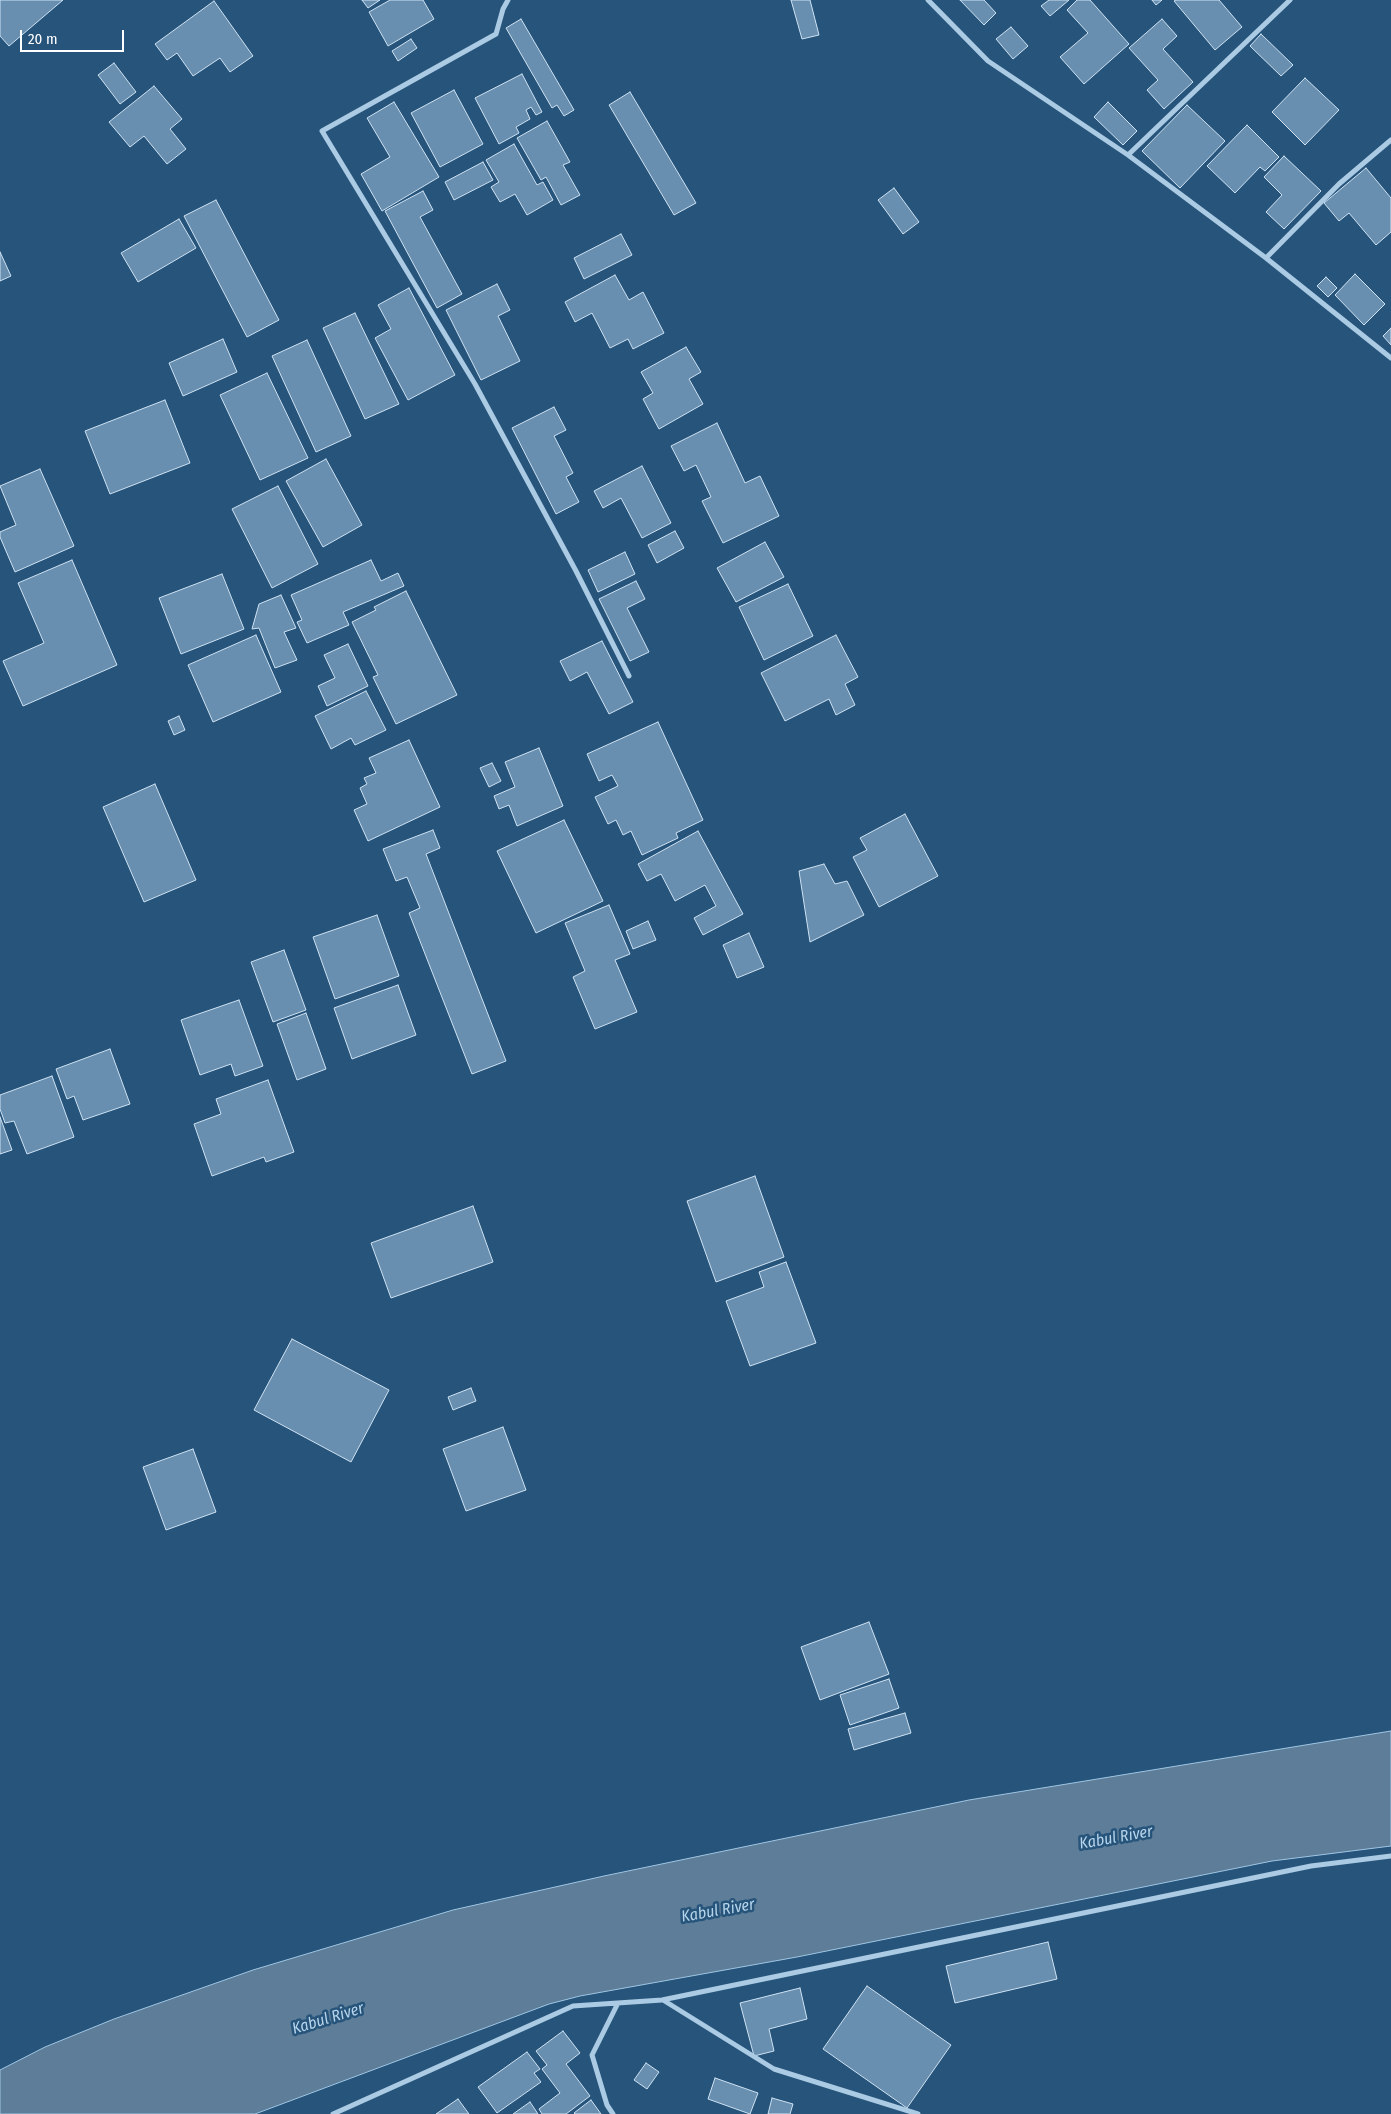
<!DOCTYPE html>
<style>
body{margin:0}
#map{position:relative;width:1391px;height:2114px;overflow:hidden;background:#27547a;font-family:"Fira Sans Condensed",sans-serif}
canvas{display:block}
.scale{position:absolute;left:20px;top:30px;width:104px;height:22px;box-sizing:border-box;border:2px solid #fff;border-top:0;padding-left:6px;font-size:15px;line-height:18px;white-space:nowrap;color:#fff;-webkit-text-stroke:4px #27547a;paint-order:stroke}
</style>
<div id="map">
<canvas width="1391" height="2114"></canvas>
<div class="scale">20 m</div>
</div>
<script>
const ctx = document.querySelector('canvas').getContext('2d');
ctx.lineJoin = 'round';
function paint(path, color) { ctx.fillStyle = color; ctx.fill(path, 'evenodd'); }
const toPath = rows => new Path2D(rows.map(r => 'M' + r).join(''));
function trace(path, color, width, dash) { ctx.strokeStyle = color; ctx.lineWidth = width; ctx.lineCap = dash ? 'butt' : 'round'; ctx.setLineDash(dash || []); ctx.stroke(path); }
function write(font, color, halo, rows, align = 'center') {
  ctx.font = font + ' "Fira Sans Condensed",sans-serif'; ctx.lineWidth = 5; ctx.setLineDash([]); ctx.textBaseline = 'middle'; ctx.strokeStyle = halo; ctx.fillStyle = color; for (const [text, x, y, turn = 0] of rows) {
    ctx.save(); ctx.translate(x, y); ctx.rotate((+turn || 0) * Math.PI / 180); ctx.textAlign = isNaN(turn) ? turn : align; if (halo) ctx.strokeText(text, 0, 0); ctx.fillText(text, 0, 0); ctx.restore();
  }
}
const water = toPath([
 [1391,1731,1391,1846,1272,1861,797,1957,580,1996,549,2004,255,2114,0,2114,0,2070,45,2047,114,2019,253,1970,453,1910,604,1876,969,1800,1391,1731]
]);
const building = toPath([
 [0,0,63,0,9,46,0,36,0,0],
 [362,0,380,0,368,8,362,0],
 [390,0,423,0,434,19,388,46,369,12,390,0],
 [791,0,810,0,819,35,802,39,791,0],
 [960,0,984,0,996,13,984,25,960,0],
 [1049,0,1069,0,1050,16,1041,6,1049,0],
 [1077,0,1090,0,1129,44,1084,84,1060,57,1088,33,1067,10,1077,0],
 [1152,0,1162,0,1156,5,1152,0],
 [1176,0,1219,0,1242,27,1215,50,1174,1,1176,0],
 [214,1,253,56,230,72,220,58,193,76,177,53,167,60,155,44,214,1],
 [521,19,574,110,564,116,557,105,552,108,506,28,521,19],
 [1162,19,1177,36,1163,49,1193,82,1164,109,1147,90,1158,80,1129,48,1162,19],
 [1011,27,1028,46,1013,59,996,39,1011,27],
 [1261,34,1293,65,1281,76,1250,46,1261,34],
 [411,39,417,48,398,61,392,51,411,39],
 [114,63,136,92,120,104,98,75,114,63],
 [522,74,542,112,536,115,531,107,526,110,530,119,516,127,519,133,499,144,475,98,522,74],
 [1305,78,1339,110,1305,145,1272,112,1305,78],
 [154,86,182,119,170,129,186,149,167,164,144,136,130,147,109,122,154,86],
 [454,90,483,144,440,167,411,113,454,90],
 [630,92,696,203,674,215,609,105,630,92],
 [394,102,439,177,382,211,361,174,390,157,367,118,394,102],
 [1108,102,1137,131,1123,145,1094,117,1108,102],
 [1187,105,1225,141,1180,188,1142,151,1187,105],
 [547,121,570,162,563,165,580,195,561,205,546,177,541,180,517,138,547,121],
 [1247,125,1279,157,1265,171,1260,167,1235,193,1207,166,1247,125],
 [514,144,537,185,543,182,553,200,527,215,515,194,500,202,491,187,499,182,486,160,514,144],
 [1284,156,1321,191,1284,229,1266,212,1282,195,1264,177,1284,156],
 [483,162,493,180,454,200,445,182,483,162],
 [1366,168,1391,198,1391,232,1376,245,1349,213,1339,221,1324,203,1366,168],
 [894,188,919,222,903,234,878,200,894,188],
 [423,191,433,210,420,217,462,294,437,308,385,211,423,191],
 [216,200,279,320,247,337,184,216,216,200],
 [179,219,196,248,138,282,121,253,179,219],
 [621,234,632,255,584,279,574,258,621,234],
 [0,252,11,276,0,281,0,252],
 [1355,274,1385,304,1364,325,1335,295,1355,274],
 [615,275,629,300,643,292,664,333,633,349,628,339,610,348,592,313,575,322,565,302,615,275],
 [1326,277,1337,288,1328,297,1317,286,1326,277],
 [497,284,510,310,498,316,520,361,481,380,446,310,497,284],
 [409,288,455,375,408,400,375,338,391,329,378,305,409,288],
 [355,313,399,404,365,419,323,328,355,313],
 [1391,328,1391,345,1383,336,1391,328],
 [223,339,237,372,183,396,169,363,223,339],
 [307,340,351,436,316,452,272,356,307,340],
 [686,347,701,372,689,379,703,404,659,429,643,399,653,393,641,372,686,347],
 [267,373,308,458,260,480,220,395,267,373],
 [165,400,190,463,110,494,85,431,165,400],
 [554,407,566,430,554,436,573,473,566,477,579,502,556,514,512,428,554,407],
 [717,423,745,483,760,476,779,516,723,543,702,501,711,497,696,465,684,471,671,446,717,423],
 [326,459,362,525,323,547,286,481,326,459],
 [642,466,671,523,642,538,621,498,603,508,594,491,642,466],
 [40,469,74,546,15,572,0,537,0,532,16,525,0,486,40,469],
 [278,486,318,564,272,588,232,509,278,486],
 [675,531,684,548,657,563,648,545,675,531],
 [765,542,784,577,736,602,717,568,765,542],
 [625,552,635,574,598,592,588,570,625,552],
 [72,560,117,665,23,706,3,661,44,643,18,583,72,560],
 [371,560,381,581,398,573,404,586,343,612,349,625,307,643,297,622,302,620,291,595,371,560],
 [222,574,244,629,181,654,159,598,222,574],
 [636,581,645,599,627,608,649,652,630,661,599,599,636,581],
 [788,584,813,636,764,660,739,607,788,584],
 [406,591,457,695,396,724,373,677,378,675,352,622,376,610,374,607,406,591],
 [281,595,296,628,284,632,297,660,275,668,259,628,252,629,259,604,281,595],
 [256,635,281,692,213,722,188,665,256,635],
 [836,635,858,677,845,684,855,705,836,715,829,699,785,721,761,673,836,635],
 [602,641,633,702,609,714,587,672,570,681,560,661,602,641],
 [348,644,368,686,327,706,318,686,335,678,324,655,348,644],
 [366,691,386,730,355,745,351,738,331,749,315,716,366,691],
 [179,716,185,730,174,735,168,721,179,716],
 [658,722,703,820,676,833,678,838,642,855,631,831,623,835,616,820,608,824,595,797,618,786,612,775,599,781,587,754,658,722],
 [409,740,440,807,368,841,354,810,367,804,360,788,367,784,364,778,376,773,369,758,409,740],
 [539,748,563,806,517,826,509,805,499,809,494,796,515,787,505,762,539,748],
 [492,763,501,781,489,787,480,768,492,763],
 [155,784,196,880,144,902,103,807,155,784],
 [905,814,938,876,879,907,853,857,867,850,860,838,905,814],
 [564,820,603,901,536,933,497,851,564,820],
 [433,830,440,848,426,854,506,1061,472,1074,409,913,420,908,407,877,396,881,383,849,433,830],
 [698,831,743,914,703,935,694,918,716,906,705,885,675,901,661,874,647,881,638,864,698,831],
 [824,864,835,884,847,881,864,915,810,942,799,871,824,864],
 [609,905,630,954,615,960,637,1012,595,1029,573,977,585,971,565,923,609,905],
 [377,915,399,976,335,999,313,937,377,915],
 [648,921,656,940,633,949,626,931,648,921],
 [749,933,764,967,737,978,723,945,749,933],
 [284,950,306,1010,273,1022,251,962,284,950],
 [398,985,416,1035,352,1059,334,1008,398,985],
 [239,1000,263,1066,235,1076,231,1064,200,1075,181,1020,239,1000],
 [306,1013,326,1069,297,1080,277,1024,306,1013],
 [110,1049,130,1104,83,1120,74,1096,67,1099,56,1069,110,1049],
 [52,1076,74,1137,27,1154,14,1121,5,1123,0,1109,0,1095,52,1076],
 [268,1080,294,1152,266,1162,264,1157,212,1176,194,1124,221,1114,216,1099,268,1080],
 [0,1117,12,1150,0,1154,0,1117],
 [755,1176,784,1257,716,1282,687,1201,755,1176],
 [473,1206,493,1262,391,1298,371,1243,473,1206],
 [786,1262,816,1343,750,1366,726,1301,764,1287,759,1272,786,1262],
 [292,1339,389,1390,351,1462,254,1410,292,1339],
 [471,1388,476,1401,453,1410,448,1397,471,1388],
 [503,1427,526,1490,466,1511,443,1449,503,1427],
 [193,1449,216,1512,166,1530,143,1467,193,1449],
 [869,1622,889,1674,820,1700,801,1647,869,1622],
 [889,1679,899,1708,850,1725,840,1695,889,1679],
 [905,1713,911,1733,854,1750,848,1729,905,1713],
 [1048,1942,1057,1979,955,2003,946,1966,1048,1942],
 [867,1986,951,2045,907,2108,823,2049,867,1986],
 [800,1988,807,2019,769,2029,774,2051,754,2056,740,2003,800,1988],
 [563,2031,580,2053,566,2064,590,2096,566,2114,542,2114,539,2109,560,2093,542,2069,547,2065,536,2051,563,2031],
 [527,2052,540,2069,534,2073,541,2082,497,2113,478,2087,527,2052],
 [646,2063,659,2072,647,2089,634,2080,646,2063],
 [715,2078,758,2093,750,2114,708,2099,715,2078],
 [772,2098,793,2104,790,2114,768,2114,772,2098],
 [458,2099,469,2114,436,2114,458,2099],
 [591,2100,601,2114,575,2114,574,2113,591,2100],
 [530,2102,538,2114,513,2114,530,2102]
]);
const street = toPath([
 [508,0,503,9,496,34,322,131,475,384,576,571,629,676],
 [928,0,988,61,1128,155,1266,258,1391,358],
 [1128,155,1290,0],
 [1266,258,1339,184,1391,140],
 [663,2000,774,2069,918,2114],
 [333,2114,573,2006,662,2000,1311,1866,1391,1856],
 [613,2114,607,2105,592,2055,618,2003]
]);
const waterNames = [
 ["Kabul River",1116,1838,-10],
 ["Kabul River",718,1911,-10],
 ["Kabul River",328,2019,-17]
];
paint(water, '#5d7d98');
trace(water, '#a0c6e4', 1);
paint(building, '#688fb0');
trace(building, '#cee2f3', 1);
trace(street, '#abcae3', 5);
write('italic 16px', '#b6d4eb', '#27547a', waterNames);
</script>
